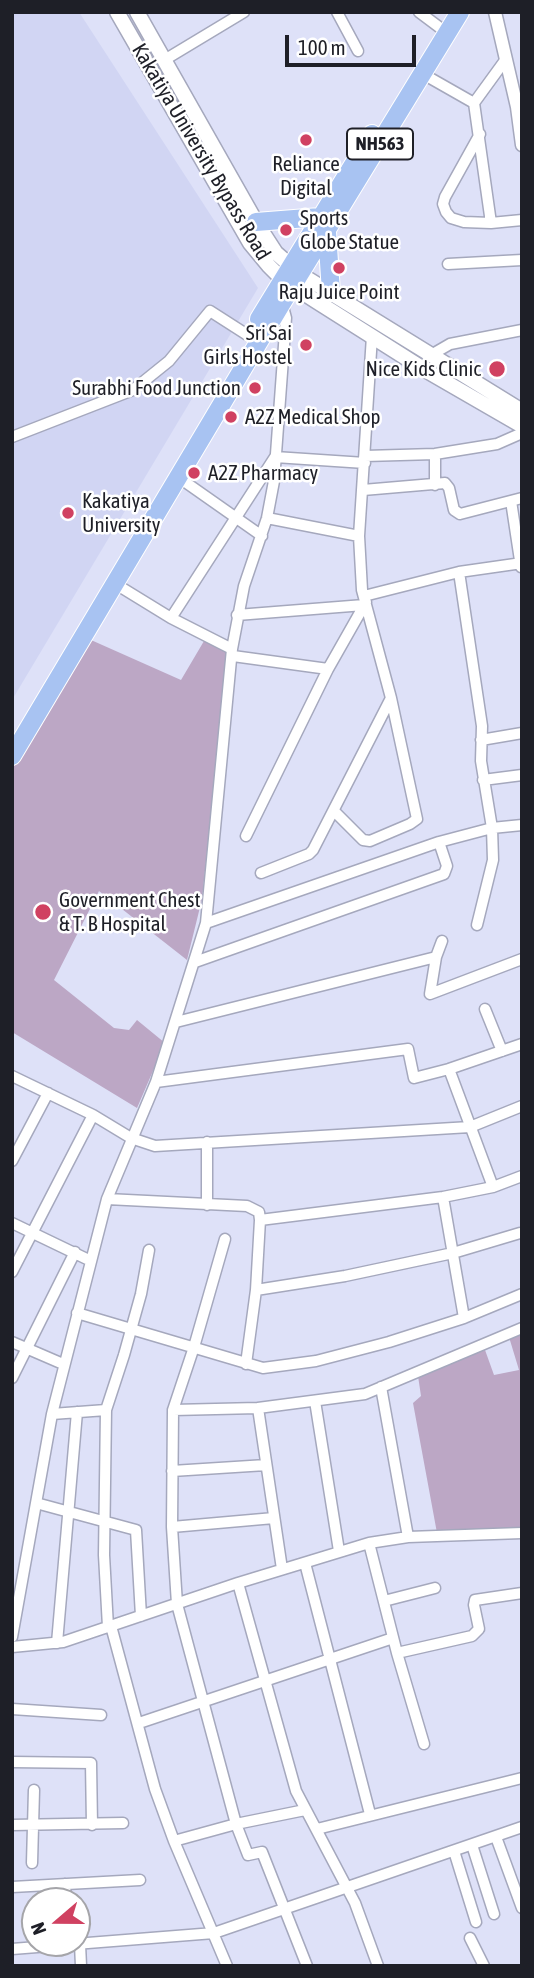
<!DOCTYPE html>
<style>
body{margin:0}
#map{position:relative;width:534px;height:1978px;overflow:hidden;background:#dee1f8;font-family:"Asap Condensed",sans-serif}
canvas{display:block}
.frame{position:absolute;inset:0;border:14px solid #1e1f27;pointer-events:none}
.north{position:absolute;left:21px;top:1887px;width:70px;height:70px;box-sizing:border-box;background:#fff;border:2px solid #a5a5a9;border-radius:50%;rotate:250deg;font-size:19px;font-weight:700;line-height:28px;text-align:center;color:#1e1f27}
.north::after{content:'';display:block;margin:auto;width:24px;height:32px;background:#d04161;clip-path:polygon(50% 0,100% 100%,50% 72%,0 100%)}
.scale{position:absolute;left:285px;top:35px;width:131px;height:32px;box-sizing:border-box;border:4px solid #1e1f27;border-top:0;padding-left:9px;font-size:21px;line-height:24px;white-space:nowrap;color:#1e1f27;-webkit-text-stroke:5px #fff;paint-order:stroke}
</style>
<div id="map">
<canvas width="534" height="1978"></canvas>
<div class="frame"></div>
<div class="north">N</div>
<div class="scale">100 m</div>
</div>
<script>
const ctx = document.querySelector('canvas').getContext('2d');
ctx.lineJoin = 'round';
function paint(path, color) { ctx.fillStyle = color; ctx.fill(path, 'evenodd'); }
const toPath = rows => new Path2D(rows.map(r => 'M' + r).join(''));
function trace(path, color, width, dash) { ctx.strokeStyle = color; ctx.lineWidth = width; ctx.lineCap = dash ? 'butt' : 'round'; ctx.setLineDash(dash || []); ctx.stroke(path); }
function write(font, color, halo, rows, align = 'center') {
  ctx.font = font + ' "Asap Condensed",sans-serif'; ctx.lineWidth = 5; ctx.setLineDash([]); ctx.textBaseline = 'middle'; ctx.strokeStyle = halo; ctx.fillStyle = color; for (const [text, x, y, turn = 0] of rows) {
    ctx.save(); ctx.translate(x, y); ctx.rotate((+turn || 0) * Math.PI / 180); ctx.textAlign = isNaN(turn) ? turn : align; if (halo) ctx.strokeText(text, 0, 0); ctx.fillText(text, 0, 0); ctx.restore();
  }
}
const built = toPath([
 [12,12,79,12,258,288,12,700]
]);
const green = toPath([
 [91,640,181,680,204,641,228,651,202,899,187,960,99,891,54,980,114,1028,129,1030,137,1020,165,1043,137,1108,12,1032,12,769],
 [522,1331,522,1527,437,1533,413,1403,421,1396,418,1376,485,1350,494,1375,519,1370,509,1337]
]);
const minor = toPath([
 [337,12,358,51],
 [419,12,439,27],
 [166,59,244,12],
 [423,74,474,103],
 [480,134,445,197,443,204,446,212,451,218,464,222,491,223,522,220],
 [491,223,474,103,506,59],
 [448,264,522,260],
 [431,355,450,344,522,330],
 [12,437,133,390,169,361,210,311,249,336],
 [435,454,435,485],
 [365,456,435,454,497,444,522,433],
 [178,477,262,536],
 [363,490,445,483,449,488,454,510,460,514,522,498],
 [511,501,521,567],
 [267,518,359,536],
 [459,572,482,726,481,761,492,828,493,860,477,925],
 [114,583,171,618,232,649],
 [364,596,459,572,522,563],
 [237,615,364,605],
 [171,618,275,457,365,463],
 [233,656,328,669],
 [481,740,522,733],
 [483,780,522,775],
 [334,811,363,840,370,841,410,824,417,819,391,698,362,590,359,536,372,336],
 [246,836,328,669,366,602],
 [261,873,309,854,313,850,391,698],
 [206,923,439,842,492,828,522,825],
 [442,941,436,957,430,994,522,959],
 [195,962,444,874,447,866,439,842],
 [485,1009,502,1051],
 [176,1022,436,957],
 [449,1069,493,1187],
 [12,1076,93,1115,131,1138,155,1146,470,1127,522,1106],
 [156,1082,408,1049,414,1078,449,1069,522,1044],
 [12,1161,48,1093],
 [443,1197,464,1318],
 [107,1199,247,1206,259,1212,260,1220,256,1290,246,1364],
 [207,1205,207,1142],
 [260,1220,443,1197,493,1187,522,1176],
 [12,1223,91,1261],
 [225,1239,194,1347,173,1410,172,1527,177,1604,236,1824,248,1855,262,1852,307,1966],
 [12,1272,93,1115],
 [256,1290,345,1276,453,1253,520,1233],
 [77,1313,263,1368,316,1361,389,1342,464,1318,522,1294],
 [12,1342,63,1364],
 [12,1378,75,1252],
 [381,1387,408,1537],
 [315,1401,339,1551],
 [258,1408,282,1569],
 [173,1410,258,1408,365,1394,522,1328],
 [52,1414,106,1410],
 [172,1471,266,1465],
 [36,1503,136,1530,141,1616],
 [172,1527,274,1518],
 [369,1543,397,1653,424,1744],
 [305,1563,370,1814],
 [238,1583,296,1791,355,1903,378,1966],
 [384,1601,435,1588],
 [111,1626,155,1789,174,1841,227,1966],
 [108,1627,104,1555,106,1410,124,1355,141,1294,149,1250],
 [12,1637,52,1414,107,1199,156,1082,206,923,232,649,244,586,267,518,274,481,286,318,282,303],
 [57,1643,77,1412],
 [12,1647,63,1642,238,1583,369,1543,408,1537,522,1533],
 [397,1653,472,1636,479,1629,474,1605,475,1600,522,1593],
 [12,1709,101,1715],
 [139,1723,393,1638],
 [12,1762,91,1763,92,1825],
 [12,1825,123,1823],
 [317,1829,522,1778],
 [496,1837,522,1908],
 [174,1841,236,1824,305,1810],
 [472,1845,494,1914],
 [454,1851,476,1922],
 [32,1863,34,1790],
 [65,1884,66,1901],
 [12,1887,140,1880],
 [470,1938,484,1966],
 [80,1944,81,1966],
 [12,1949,214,1933,522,1827]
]);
const tertiary = toPath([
 [495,12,517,107,522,145]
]);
const secondary = toPath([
 [117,12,250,243,269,266,282,279,316,301,425,370,522,426],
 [137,12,256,222,276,253,300,274,522,411]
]);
const trunk = toPath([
 [256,222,320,217],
 [327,232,331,292],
 [259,319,372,134],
 [12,756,282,303,460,12]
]);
const markers = [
 [306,140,7,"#d04161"],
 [286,230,7,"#d04161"],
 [339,268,7,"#d04161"],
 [306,345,7,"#d04161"],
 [497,369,9,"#d04161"],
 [255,388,7,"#d04161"],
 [231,417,7,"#d04161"],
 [194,473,7,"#d04161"],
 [68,513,7,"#d04161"],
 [43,912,9,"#d04161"]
];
const shields = [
 [380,144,66]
];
const shieldNames = [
 ["NH563",380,144]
];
const streetNames = [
 ["Kakatiya University Bypass Road",201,152,59]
];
const poiNames = [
 ["Reliance",306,164,"center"],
 ["Digital",306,188,"center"],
 ["Sports",300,218],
 ["Globe Statue",300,242],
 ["Raju Juice Point",339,292,"center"],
 ["Sri Sai",292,333,"right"],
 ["Girls Hostel",292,357,"right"],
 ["Nice Kids Clinic",481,369,"right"],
 ["Surabhi Food Junction",241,388,"right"],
 ["A2Z Medical Shop",245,417],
 ["A2Z Pharmacy",208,473],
 ["Kakatiya",82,501],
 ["University",82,525],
 ["Government Chest",59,900],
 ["& T. B Hospital",59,924]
];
paint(built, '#d1d5f3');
paint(green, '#bca7c5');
trace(minor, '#a5a8bd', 13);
trace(tertiary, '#a5a8bd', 15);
trace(secondary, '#a5a8bd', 17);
trace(trunk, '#fff', 20);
trace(minor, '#fff', 10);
trace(tertiary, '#fff', 12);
trace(secondary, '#fff', 14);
trace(trunk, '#a8c3f2', 18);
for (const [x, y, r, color] of markers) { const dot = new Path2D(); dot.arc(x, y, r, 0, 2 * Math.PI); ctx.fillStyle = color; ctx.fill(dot); trace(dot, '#fff', 2.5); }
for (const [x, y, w] of shields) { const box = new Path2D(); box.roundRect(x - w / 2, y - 15.5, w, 31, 5); ctx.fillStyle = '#fff'; ctx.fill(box); trace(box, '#1e1f27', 2); }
write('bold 19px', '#1e1f27', null, shieldNames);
write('21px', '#1e1f27', '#fff', streetNames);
write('21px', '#1e1f27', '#fff', poiNames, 'left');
</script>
